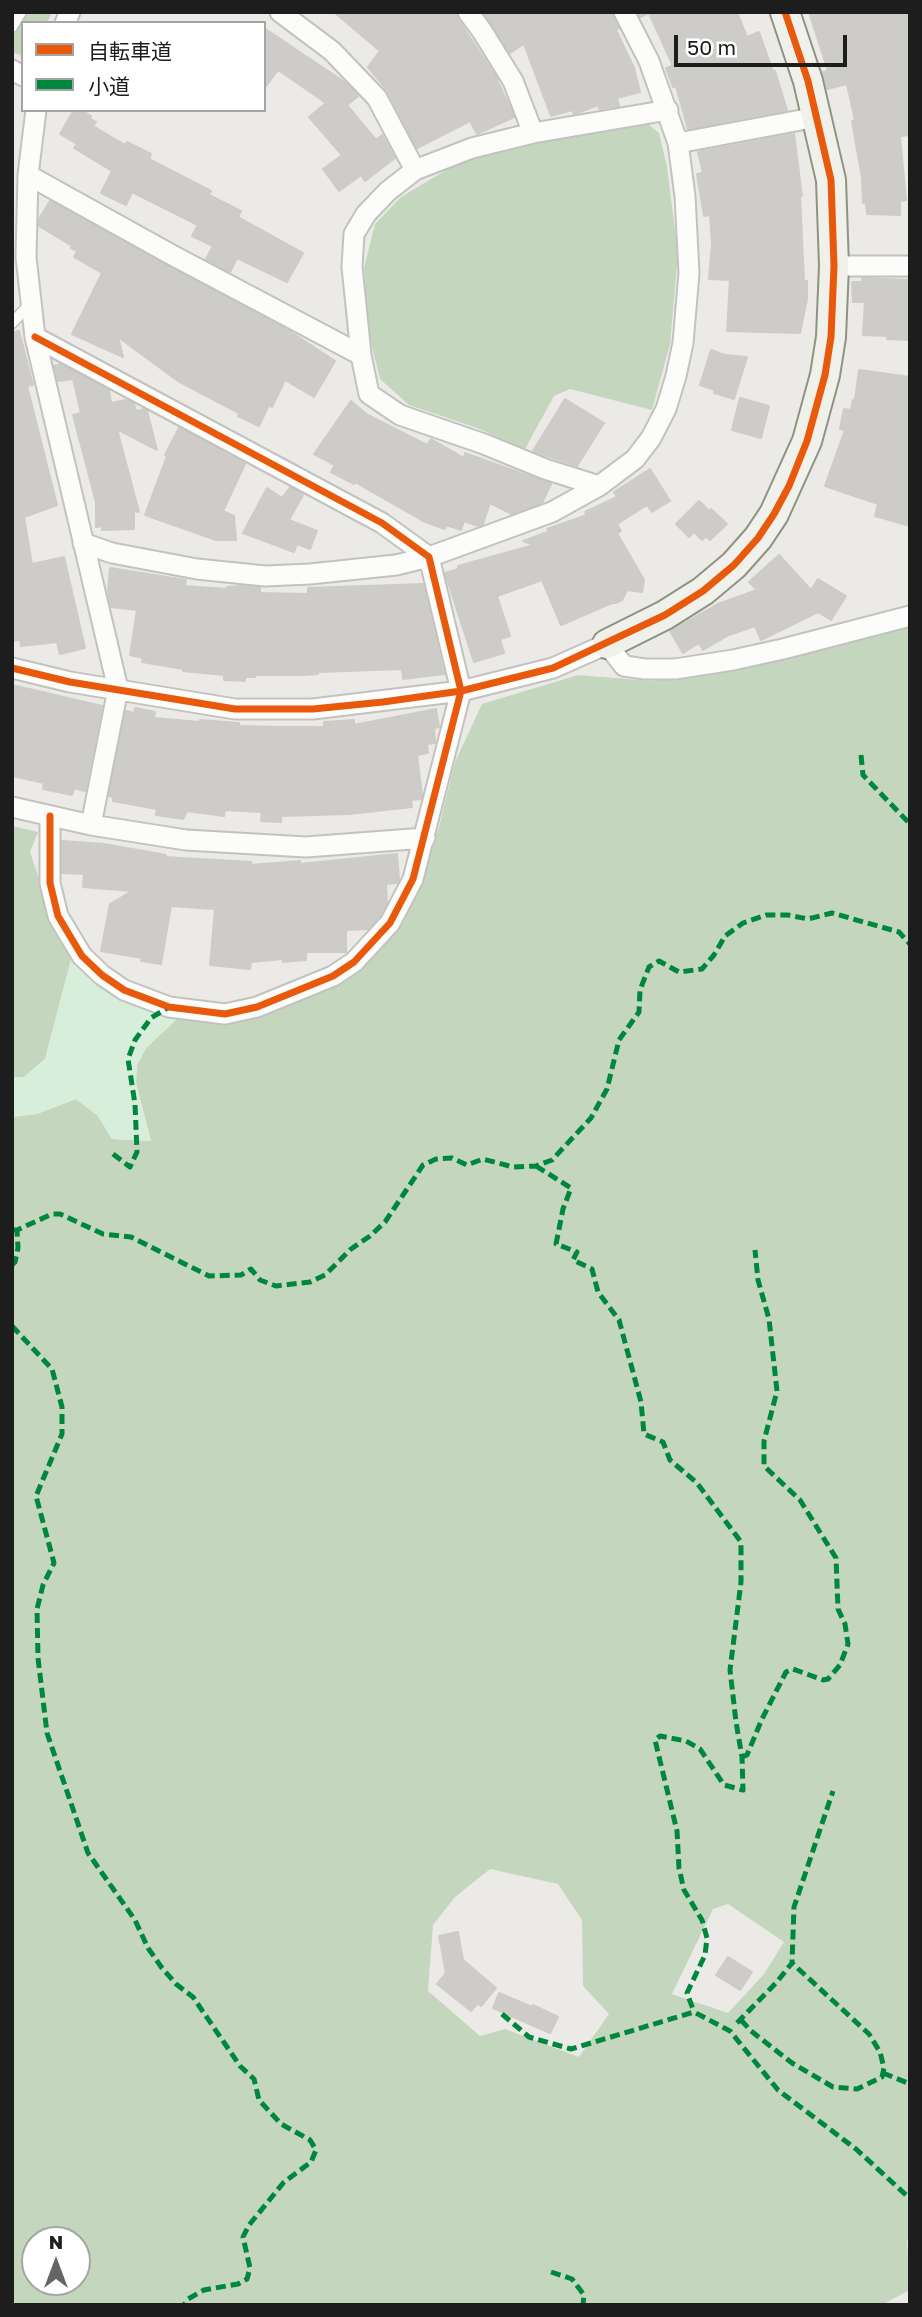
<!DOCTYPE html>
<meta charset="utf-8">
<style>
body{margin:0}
#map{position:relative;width:922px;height:2317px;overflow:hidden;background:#ebeae6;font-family:"Golos Text","Noto Sans JP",sans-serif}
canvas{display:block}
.frame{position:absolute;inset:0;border:14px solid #1d1d1d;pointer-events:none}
.legend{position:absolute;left:21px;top:21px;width:245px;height:91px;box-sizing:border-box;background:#fff;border:2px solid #a5a5a5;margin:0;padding:9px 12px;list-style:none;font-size:21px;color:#1d1d1d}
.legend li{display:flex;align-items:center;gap:14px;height:35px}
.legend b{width:35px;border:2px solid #a5a5a5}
.north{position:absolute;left:21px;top:2226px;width:70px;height:70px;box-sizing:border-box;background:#fff;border:2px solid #a5a5a5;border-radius:50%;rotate:0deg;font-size:19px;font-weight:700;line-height:28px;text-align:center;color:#1d1d1d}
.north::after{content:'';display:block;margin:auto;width:24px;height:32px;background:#656563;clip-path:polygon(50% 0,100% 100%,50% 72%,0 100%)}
.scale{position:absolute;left:674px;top:35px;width:173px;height:32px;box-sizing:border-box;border:4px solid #1d1d1d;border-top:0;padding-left:9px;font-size:21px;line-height:24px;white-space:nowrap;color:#1d1d1d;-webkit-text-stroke:5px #fff;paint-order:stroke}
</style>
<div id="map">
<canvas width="922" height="2317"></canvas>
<div class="frame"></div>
<ul class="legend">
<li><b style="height:9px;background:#e8590c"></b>自転車道</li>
<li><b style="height:9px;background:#00873e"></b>小道</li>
</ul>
<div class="north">N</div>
<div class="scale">50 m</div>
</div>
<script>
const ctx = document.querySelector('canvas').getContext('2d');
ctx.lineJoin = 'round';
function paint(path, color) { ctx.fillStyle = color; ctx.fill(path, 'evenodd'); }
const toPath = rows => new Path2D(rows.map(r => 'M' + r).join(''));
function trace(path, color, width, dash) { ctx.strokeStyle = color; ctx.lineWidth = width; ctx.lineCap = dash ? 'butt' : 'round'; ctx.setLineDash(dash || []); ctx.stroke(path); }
const forest = toPath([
 [12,12,52,12,47,23,23,23,23,56,12,52],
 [647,123,659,133,667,167,678,254,670,344,652,410,570,389,554,396,525,449,477,428,409,405,380,379,370,339,364,268,375,224,401,197,458,163,514,147],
 [910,623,910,2235,907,2241,910,2290,881,2305,15,2305,12,2301,12,1117,37,1114,76,1099,98,1116,112,1139,151,1141,136,1083,137,1065,146,1048,179,1017,270,1012,317,993,342,979,417,886,439,827,455,762,482,704,578,675,652,681,785,658],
 [490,1869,558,1884,582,1920,583,1986,609,2014,579,2057,505,2029,480,2036,428,1991,433,1925,455,1897],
 [728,1904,784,1942,764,1974,728,2013,672,1994,713,1909],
 [35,2240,77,2240,77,2282,35,2282],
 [12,826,38,832,30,852,52,918,72,956,45,1059,24,1077,12,1077]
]);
const park = toPath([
 [72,956,179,1017,146,1048,137,1065,136,1083,151,1141,112,1139,98,1116,76,1099,37,1114,12,1117,12,1077,24,1077,45,1059]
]);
const building = toPath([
 [334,12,456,12,458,19,495,75,514,117,477,134,470,121,417,148,388,92,368,67,380,51,334,12],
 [483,12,612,12,619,28,616,30,634,68,640,92,617,98,619,106,599,109,598,105,580,112,574,114,572,110,551,116,524,44,510,53,483,12],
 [638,12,737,12,747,37,759,32,773,72,775,71,787,110,688,129,676,86,673,87,666,68,673,66,649,13,640,17,638,12],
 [809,12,910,12,910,135,900,136,906,200,900,201,900,215,867,214,866,203,863,203,862,178,852,121,855,120,847,84,827,89,823,72,828,71,809,12],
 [264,28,346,83,358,96,347,105,376,140,382,135,395,158,365,181,361,175,339,191,323,169,342,155,309,117,326,103,278,70,264,89,264,28],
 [74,110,81,110,91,116,90,119,96,122,93,126,125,145,127,142,151,154,149,159,211,191,209,195,241,211,238,217,303,253,287,282,237,258,230,272,206,259,213,246,192,236,198,225,132,192,126,205,101,193,112,171,74,148,77,144,60,134,74,110],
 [794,134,802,196,800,196,804,281,807,281,807,299,800,333,727,331,730,280,709,279,712,244,710,215,704,216,697,174,703,173,698,152,794,134],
 [50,201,291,332,335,361,314,397,285,380,272,407,269,405,259,426,238,416,239,413,178,381,118,337,123,357,72,334,102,273,74,257,77,251,71,248,72,246,39,226,39,219,50,201],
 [862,278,910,280,910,340,887,339,887,336,863,335,865,302,853,302,852,282,862,282,862,278],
 [19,331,33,385,27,386,57,505,24,517,32,564,64,557,85,648,60,654,57,642,21,646,20,640,12,641,12,332,19,331],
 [711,350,725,355,747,357,734,399,714,393,715,390,700,385,711,350],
 [60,364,109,390,111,403,126,400,134,404,136,411,144,409,147,411,157,450,117,429,139,512,134,511,134,529,102,530,102,526,96,527,96,502,73,415,81,413,73,379,58,381,54,366,60,364],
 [859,370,910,377,910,526,875,516,878,504,825,486,845,430,840,429,844,409,851,410,853,400,855,400,859,370],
 [740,398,769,406,761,438,732,430,740,398],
 [565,399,604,423,577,466,533,451,565,399],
 [351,401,366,414,427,445,431,439,464,458,465,453,551,484,542,503,512,514,490,503,483,524,478,526,464,521,461,530,446,525,445,529,423,521,355,482,354,484,331,472,335,465,314,454,351,401],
 [179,428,245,464,223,511,234,516,236,540,216,540,145,515,167,456,165,455,179,428],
 [650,469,670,501,652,512,647,505,617,524,621,531,617,533,644,580,642,592,627,590,622,600,616,603,612,603,561,625,542,580,497,596,510,636,500,639,504,653,474,662,445,573,458,569,458,566,534,545,523,541,550,531,547,529,587,515,585,512,617,497,614,492,650,469],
 [290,487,303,495,289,520,317,531,310,549,297,544,294,552,243,533,267,488,282,498,290,487],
 [699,501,709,511,711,509,727,524,710,540,706,536,702,540,694,532,689,537,676,524,699,501],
 [779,555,811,590,818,579,846,596,831,620,818,612,761,640,755,626,729,635,703,650,699,643,683,653,670,631,718,604,757,590,749,582,779,555],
 [110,568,186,580,185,586,227,589,227,587,241,586,260,588,260,593,308,594,308,588,423,584,444,674,403,679,402,669,318,672,318,674,303,675,255,675,255,677,245,677,245,681,224,680,224,675,183,671,183,669,142,662,143,658,130,655,137,610,111,607,108,591,110,568],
 [12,685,102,706,85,791,74,788,72,795,43,789,44,783,12,776,12,685],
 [135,708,155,712,154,718,200,722,200,720,239,723,239,726,281,727,324,727,324,722,354,720,354,725,436,709,439,727,434,728,435,743,427,744,428,753,417,755,422,795,421,799,411,800,412,807,349,814,281,816,281,822,261,821,262,812,225,810,224,816,187,811,183,819,156,815,157,809,113,801,113,797,109,796,126,711,134,713,135,708],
 [62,841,104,844,166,855,165,857,251,862,251,865,300,861,300,864,397,854,399,880,397,883,386,884,387,903,380,916,368,929,346,930,346,952,306,952,306,960,283,962,283,959,251,962,250,969,210,965,215,909,171,906,161,964,141,961,142,958,101,951,110,904,132,891,83,887,84,874,62,873,62,841],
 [458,1932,463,1960,496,1988,481,2006,478,2003,471,2011,437,1984,446,1973,439,1936,458,1932],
 [728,1957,752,1972,740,1990,716,1975,728,1957],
 [499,1993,532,2007,533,2005,558,2017,550,2033,493,2008,499,1993]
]);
const lane = toPath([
 [12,27,21,12],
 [12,323,31,303]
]);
const street = toPath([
 [280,12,332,51,377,98,415,170],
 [468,12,482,31,513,81,533,133],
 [65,23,70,12],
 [12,70,23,76],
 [36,110,28,175,26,257,35,337,118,689,91,825],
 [678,143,817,117],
 [28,175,172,255,361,355],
 [834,266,910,266],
 [35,337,382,523,429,557,461,691,413,879,390,923,354,962,333,976,257,1007,225,1014,169,1007,124,990,102,975,82,956,58,916,50,883,50,816],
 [599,486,545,469,484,444,400,415,369,394,361,355,356,305,352,267,354,234,366,214,388,191,415,170,472,148,533,133,668,110],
 [83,543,112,553,197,569,265,576,310,574,396,565,429,557,552,512,599,486,635,459,651,438,666,409,676,376,683,343,689,273,685,196,678,143,649,61,624,12],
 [12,668,70,682,235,709,313,709,461,691,553,668,607,644,624,666,645,669,675,669,733,660,783,649,910,616],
 [12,807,91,825,186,840,306,847,425,838]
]);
const secondary = toPath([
 [607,644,665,615,703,591,734,565,758,538,774,514,807,441,825,375,831,337,834,266,831,180,808,81,785,12]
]);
const quiet = toPath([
 [861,755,863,775,910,824],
 [113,1154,130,1167,137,1152,135,1104,128,1059,135,1040,151,1018,169,1007],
 [536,1166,571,1188,563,1209,556,1244,577,1252,573,1260,592,1269,598,1292,619,1320,641,1402,644,1434,663,1442,670,1460,697,1483,741,1542,741,1582,730,1670,736,1722,742,1757,743,1790,724,1785,700,1749,686,1741,660,1736,655,1740,677,1831,679,1868,684,1890,702,1920,707,1938,705,1955,687,1993,694,2012],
 [12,1230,17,1230,52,1214,60,1214,103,1234,131,1237,209,1276,241,1275,251,1269,260,1280,276,1286,310,1282,325,1275,351,1249,370,1236,385,1222,423,1165,436,1159,452,1158,467,1165,483,1159,513,1167,536,1166,552,1160,591,1118,607,1089,619,1040,639,1012,640,990,649,967,659,961,679,972,702,969,714,955,725,936,743,923,766,915,788,915,808,919,832,913,899,932,910,944],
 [12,1265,15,1262,18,1248,17,1230],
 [12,1326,52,1369,62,1407,62,1434,36,1496,54,1563,43,1585,37,1609,38,1658,47,1733,88,1853,135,1920,148,1948,162,1968,176,1984,193,1997,240,2066,254,2079,259,2100,281,2124,310,2140,316,2150,311,2162,284,2182,249,2225,243,2237,250,2268,247,2279,238,2284,204,2290,188,2299,184,2305],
 [742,1757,747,1755,762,1719,786,1672,793,1669,823,1680,828,1679,840,1665,848,1644,845,1624,838,1609,836,1558,800,1500,764,1466,764,1441,777,1391,769,1319,758,1280,755,1250],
 [502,2014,529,2037,571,2049,694,2012,730,2031,778,2090,856,2149,906,2195,910,2196],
 [741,2020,751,2031,792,2063,833,2087,857,2089,882,2077,884,2068,880,2052,869,2034,792,1963],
 [737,2023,776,1983,792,1963,794,1907,833,1791],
 [883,2073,910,2084],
 [551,2272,572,2279,584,2295,583,2305]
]);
const cycleway = toPath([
 [35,337,382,523,429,557,461,691,413,879,390,923,354,962,333,976,257,1007,225,1014,169,1007,124,990,102,975,82,956,58,916,50,883,50,816],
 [12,668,70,682,235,709,313,709,383,702,461,691,553,668,665,615,703,591,734,565,758,538,774,514,789,486,807,441,825,375,831,337,834,266,831,180,808,81,785,12]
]);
paint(forest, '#c4d7be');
paint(park, '#d7eeda');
paint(building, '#ceccc9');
trace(building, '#ceccc8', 2);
trace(lane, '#c2c2c0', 13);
trace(street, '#c2c2c0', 23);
trace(secondary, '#8f9381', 32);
trace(lane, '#fcfcfb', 10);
trace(street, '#fcfcfb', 19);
trace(secondary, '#f0f1eb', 28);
trace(quiet, '#00873e', 5, [10, 5]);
trace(cycleway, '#e8590c', 7);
</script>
